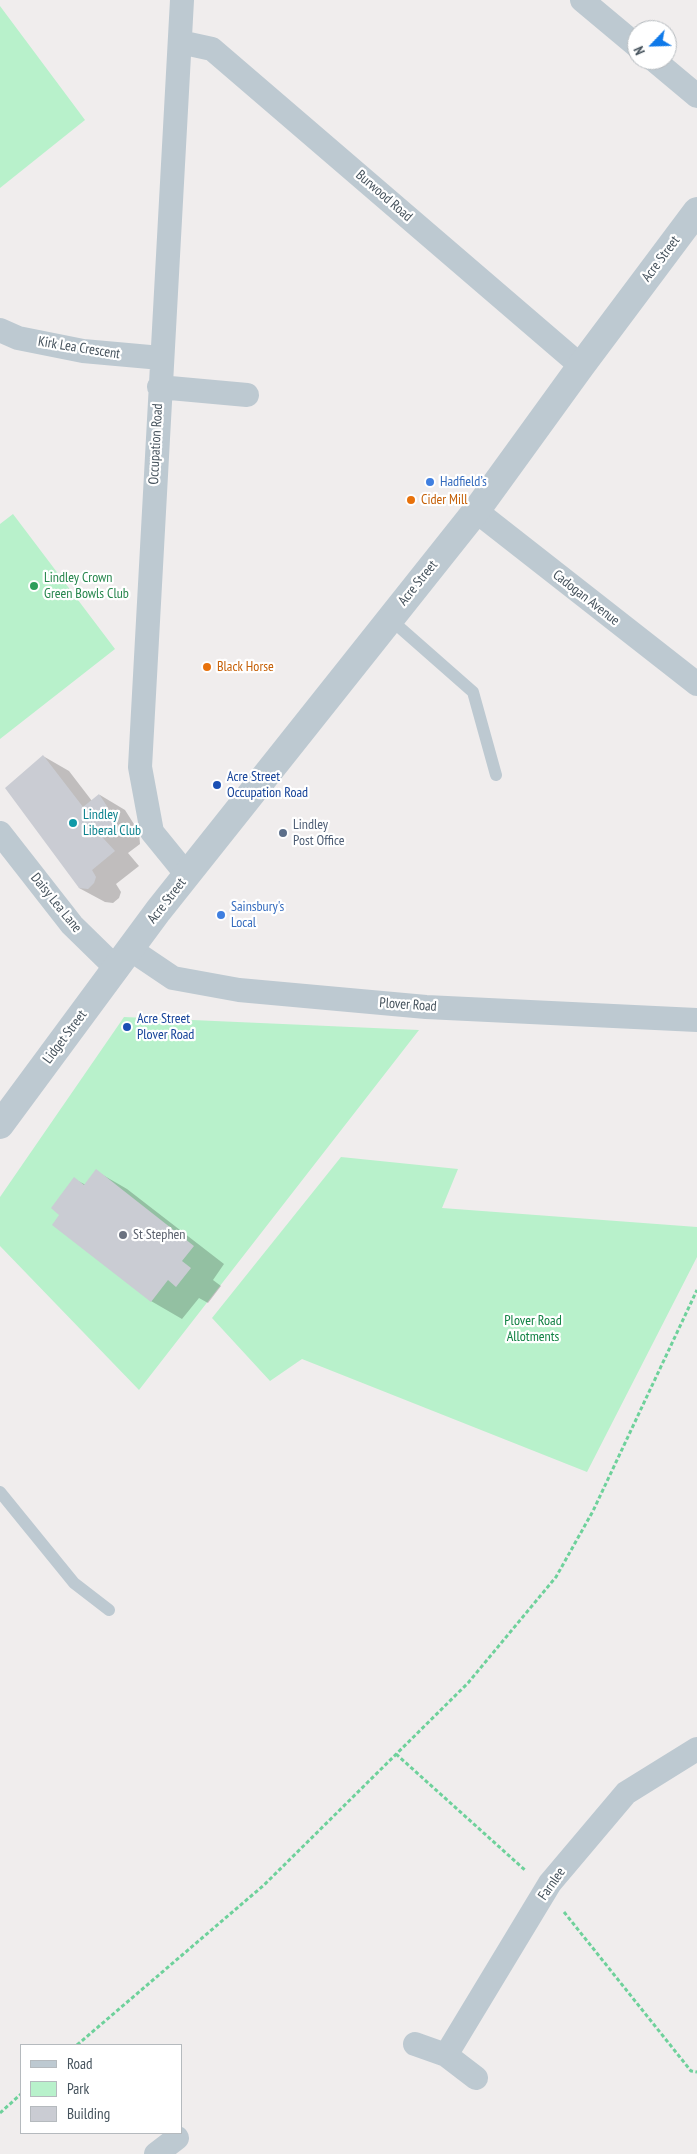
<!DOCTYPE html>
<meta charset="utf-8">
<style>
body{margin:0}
#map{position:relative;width:697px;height:2154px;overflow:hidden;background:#f0eded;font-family:"PT Sans Narrow",sans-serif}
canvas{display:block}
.legend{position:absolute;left:20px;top:2044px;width:162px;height:90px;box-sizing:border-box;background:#fff;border:1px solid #b5babe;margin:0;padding:6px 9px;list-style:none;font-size:15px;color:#45525c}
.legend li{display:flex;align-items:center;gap:10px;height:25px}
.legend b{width:25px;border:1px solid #b5babe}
.north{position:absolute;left:627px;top:20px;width:50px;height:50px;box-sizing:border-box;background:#fff;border:1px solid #b5babe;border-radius:50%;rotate:246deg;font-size:14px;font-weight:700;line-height:20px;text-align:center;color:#45525c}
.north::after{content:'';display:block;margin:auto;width:18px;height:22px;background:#0f79e9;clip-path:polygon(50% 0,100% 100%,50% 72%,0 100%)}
</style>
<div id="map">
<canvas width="697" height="2154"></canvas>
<ul class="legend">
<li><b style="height:6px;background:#bdc9d1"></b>Road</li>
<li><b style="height:14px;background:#b8f1cb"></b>Park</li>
<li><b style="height:14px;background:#caccd3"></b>Building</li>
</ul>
<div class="north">N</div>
</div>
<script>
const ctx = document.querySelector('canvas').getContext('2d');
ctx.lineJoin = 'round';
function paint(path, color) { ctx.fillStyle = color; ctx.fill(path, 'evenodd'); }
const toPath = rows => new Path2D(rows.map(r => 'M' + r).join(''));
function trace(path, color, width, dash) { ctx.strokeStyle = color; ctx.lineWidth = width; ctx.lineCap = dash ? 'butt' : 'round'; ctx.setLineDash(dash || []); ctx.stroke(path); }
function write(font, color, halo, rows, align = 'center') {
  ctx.font = font + ' "PT Sans Narrow",sans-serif'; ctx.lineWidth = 4.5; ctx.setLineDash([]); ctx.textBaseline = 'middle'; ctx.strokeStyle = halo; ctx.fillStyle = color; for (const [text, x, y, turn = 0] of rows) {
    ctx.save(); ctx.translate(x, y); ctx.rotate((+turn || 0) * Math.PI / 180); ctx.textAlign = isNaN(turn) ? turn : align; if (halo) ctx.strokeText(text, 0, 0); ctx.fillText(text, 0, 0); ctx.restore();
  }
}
const green = toPath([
 [0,6,85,120,0,188],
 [13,514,115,649,0,739,0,524],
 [124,1017,419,1030,139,1390,0,1246,0,1197],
 [341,1157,458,1169,442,1208,697,1227,697,1257,587,1472,302,1359,270,1381,212,1318]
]);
const shadow = toPath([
 [43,756,69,771,92,801,100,795,125,810,139,832,140,844,128,853,139,866,116,884,121,892,119,898,113,903,105,902,79,888],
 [96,1171,127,1189,224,1264,213,1280,221,1286,208,1303,199,1298,182,1319,151,1301,61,1214,74,1179,86,1185]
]);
const building = toPath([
 [43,755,83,807,99,794,114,817,116,830,103,838,115,851,92,870,96,877,94,883,88,889,79,888,5,788],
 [96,1169,194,1246,182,1261,191,1268,176,1287,168,1280,151,1302,52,1225,59,1215,51,1208,74,1177,84,1185]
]);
const path = toPath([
 [396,1754,526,1871],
 [564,1912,691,2071,697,2072],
 [77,2045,264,1885,468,1683,556,1577,593,1511,697,1290],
 [0,2113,21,2094]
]);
const service = toPath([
 [390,619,473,692,496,775],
 [0,1492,74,1583,109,1610]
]);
const minor = toPath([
 [182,0,140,767,152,832,187,875],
 [582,0,637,46],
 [180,42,212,49,581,366],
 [654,60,697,96],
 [0,330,18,338,83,351,161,358],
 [159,387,247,395],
 [476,511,697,684],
 [0,833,72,925,117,969],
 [130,949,173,978,239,990,426,1007,697,1020],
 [415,2044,446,2055,550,1883,626,1793,697,1749],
 [446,2055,476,2078],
 [156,2154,177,2138]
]);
const tertiary = toPath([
 [0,1125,158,911,476,511,581,366,697,211]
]);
const markers = [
 [430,482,5,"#3f7fe0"],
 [411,500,5,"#e8710a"],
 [34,586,5,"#2e9e5b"],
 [207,667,5,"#e8710a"],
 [217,785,5,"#1a4fb4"],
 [73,823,5,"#0f9aa8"],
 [283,833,5,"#5c6f8a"],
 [221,915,5,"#3f7fe0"],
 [127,1027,5,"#1a4fb4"],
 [123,1235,5,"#6b7280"]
];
const streetNames = [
 ["Burwood Road",384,196,41],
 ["Acre Street",661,259,-53],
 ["Kirk Lea Crescent",79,348,9],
 ["Occupation Road",156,444,-87],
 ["Acre Street",418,583,-51],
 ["Cadogan Avenue",586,598,38],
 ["Acre Street",167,901,-52],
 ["Daisy Lea Lane",56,903,51],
 ["Plover Road",408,1005,4],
 ["Lidget Street",65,1037,-53],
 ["Farnlee",552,1884,-55]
];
const shopNames = [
 ["Hadfield’s",440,482],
 ["Sainsbury's",231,907],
 ["Local",231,923]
];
const foodNames = [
 ["Cider Mill",421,500],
 ["Black Horse",217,667]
];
const leisureNames = [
 ["Lindley Crown",44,578],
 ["Green Bowls Club",44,594]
];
const transitNames = [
 ["Acre Street",227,777],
 ["Occupation Road",227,793],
 ["Acre Street",137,1019],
 ["Plover Road",137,1035]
];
const cultureNames = [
 ["Lindley",83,815],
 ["Liberal Club",83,831]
];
const serviceNames = [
 ["Lindley",293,825],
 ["Post Office",293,841]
];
const worshipNames = [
 ["St Stephen",133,1235]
];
const parkNames = [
 ["Plover Road",533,1321],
 ["Allotments",533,1337]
];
paint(green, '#b8f1cb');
paint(shadow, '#0003');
paint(building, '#caccd3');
trace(path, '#6ed19b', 3, [4, 2.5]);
trace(service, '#bdc9d1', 12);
trace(minor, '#bdc9d1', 24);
trace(tertiary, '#bdc9d1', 28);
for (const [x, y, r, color] of markers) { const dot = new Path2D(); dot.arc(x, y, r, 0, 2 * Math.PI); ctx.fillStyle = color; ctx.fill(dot); trace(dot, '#fff', 2); }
write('14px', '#45525c', '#fff', streetNames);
write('14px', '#366cbe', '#fff', shopNames, 'left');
write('14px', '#c56008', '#fff', foodNames, 'left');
write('14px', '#27864d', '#fff', leisureNames, 'left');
write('14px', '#164399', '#fff', transitNames, 'left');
write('14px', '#0d838f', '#fff', cultureNames, 'left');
write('14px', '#4e5e75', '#fff', serviceNames, 'left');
write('14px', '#5b616d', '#fff', worshipNames, 'left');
write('14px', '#118143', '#fff', parkNames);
</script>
